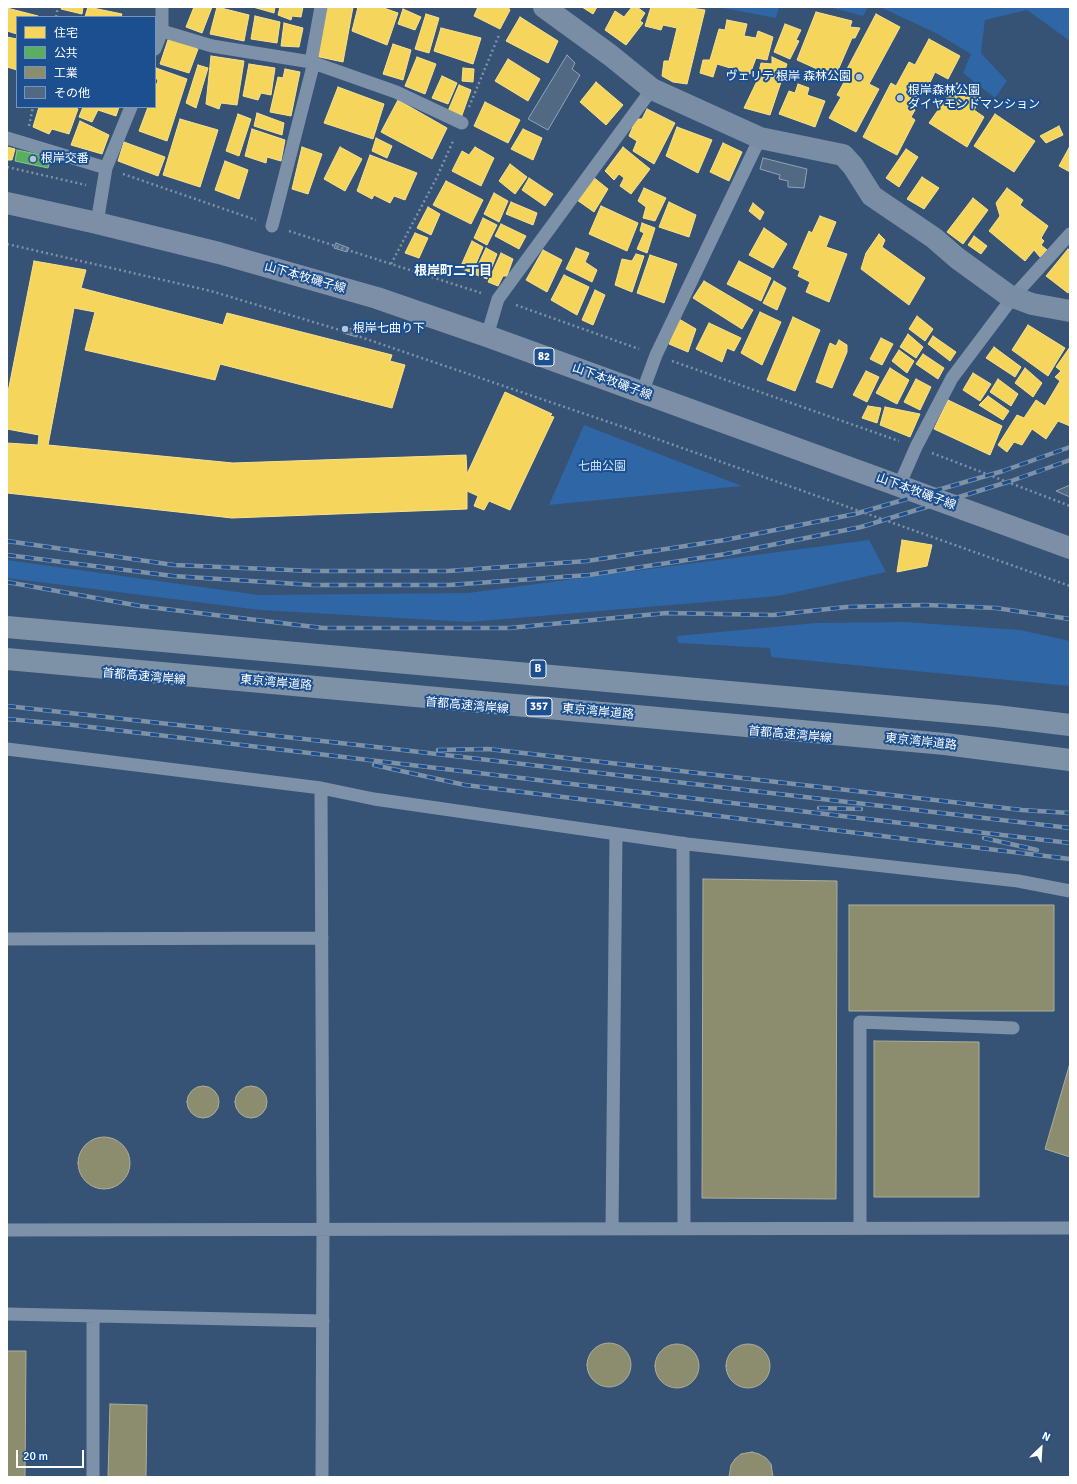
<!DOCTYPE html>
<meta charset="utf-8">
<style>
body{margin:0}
#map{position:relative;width:1077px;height:1484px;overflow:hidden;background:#365274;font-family:Signika,"Noto Sans JP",sans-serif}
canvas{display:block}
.frame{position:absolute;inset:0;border:8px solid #fff;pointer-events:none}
.legend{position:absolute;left:16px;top:16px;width:140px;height:92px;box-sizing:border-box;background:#1b4f8f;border:1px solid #7695bc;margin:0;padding:5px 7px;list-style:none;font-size:12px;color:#fff}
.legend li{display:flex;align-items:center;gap:8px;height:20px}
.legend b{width:20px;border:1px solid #7695bc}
.north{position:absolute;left:1021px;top:1428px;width:40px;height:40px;-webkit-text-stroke:3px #1b4f8f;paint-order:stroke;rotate:25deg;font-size:11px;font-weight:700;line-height:16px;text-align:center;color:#fff}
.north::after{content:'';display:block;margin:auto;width:14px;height:18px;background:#fff;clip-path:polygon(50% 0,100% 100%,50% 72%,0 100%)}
.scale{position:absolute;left:16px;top:1450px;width:68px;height:18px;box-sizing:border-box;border:2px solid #fff;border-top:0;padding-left:5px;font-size:12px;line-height:14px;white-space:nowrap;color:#fff;-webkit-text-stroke:3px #1b4f8f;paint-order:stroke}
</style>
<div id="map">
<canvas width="1077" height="1484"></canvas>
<div class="frame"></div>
<ul class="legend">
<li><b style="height:11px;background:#f6d55c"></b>住宅</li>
<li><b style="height:11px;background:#5aae61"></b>公共</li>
<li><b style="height:11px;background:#8c8c6e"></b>工業</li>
<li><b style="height:11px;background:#526984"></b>その他</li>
</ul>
<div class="north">N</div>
<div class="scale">20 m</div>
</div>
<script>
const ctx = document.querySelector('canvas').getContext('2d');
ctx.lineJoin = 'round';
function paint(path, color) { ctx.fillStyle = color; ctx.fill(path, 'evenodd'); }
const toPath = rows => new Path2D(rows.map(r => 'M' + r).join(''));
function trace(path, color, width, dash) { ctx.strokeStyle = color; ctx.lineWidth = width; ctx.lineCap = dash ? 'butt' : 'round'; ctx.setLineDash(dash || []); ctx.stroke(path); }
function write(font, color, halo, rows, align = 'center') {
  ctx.font = font + ' Signika,"Noto Sans JP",sans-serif'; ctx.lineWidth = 4; ctx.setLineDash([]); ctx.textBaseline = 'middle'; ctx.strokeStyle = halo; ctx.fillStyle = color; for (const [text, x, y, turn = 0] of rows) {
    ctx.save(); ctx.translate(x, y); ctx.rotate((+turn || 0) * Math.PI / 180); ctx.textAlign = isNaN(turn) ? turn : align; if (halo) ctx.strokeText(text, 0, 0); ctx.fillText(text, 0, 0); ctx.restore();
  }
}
const green = toPath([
 [718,7,779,7,776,18],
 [829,7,868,7,863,16],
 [880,7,1070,7,1070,41,1027,10,985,20,981,53,1007,81,995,98,963,73,971,54,936,33],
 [584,425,742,486,549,505],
 [869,540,886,572,778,596,469,622,260,610,7,578,7,560,259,595,468,593],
 [906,622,1020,630,1070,641,1070,686,771,657,770,648,678,643,677,636,816,623]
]);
const homes = toPath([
 [62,7,83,7,82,14,61,9,62,7],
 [88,7,122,14,121,17,85,17,88,7],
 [194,7,212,7,202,33,186,27,194,7],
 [217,7,249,15,244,41,210,34,217,7],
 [253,7,275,7,274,13,253,7],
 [280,7,303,7,301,17,292,16,291,20,278,15,280,7],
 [326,7,353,7,343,62,315,56,326,7],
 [358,7,381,7,398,13,387,45,352,31,358,7],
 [478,7,508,7,510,10,500,29,474,16,478,7],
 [582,7,597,7,593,14,582,7],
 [632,7,637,7,645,13,640,21,643,23,626,45,605,30,615,11,624,17,632,7],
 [651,7,683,7,705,10,687,84,673,82,662,76,664,61,669,61,677,28,663,25,661,30,645,26,651,7],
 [7,8,38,16,17,17,17,34,7,31,7,8],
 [403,9,421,17,415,30,398,24,403,9],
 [816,12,852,21,850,27,860,28,855,38,852,38,835,77,797,60,816,12],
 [426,14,439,18,429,53,415,49,426,14],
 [876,14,900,27,869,84,879,89,856,132,829,118,841,97,837,95,850,71,847,69,876,14],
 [255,16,280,22,277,43,251,39,255,16],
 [520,17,558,41,548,63,506,41,520,17],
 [727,20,747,24,744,36,756,38,758,31,773,37,767,60,756,58,750,74,717,64,713,77,700,73,703,60,710,60,719,29,725,30,727,20],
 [284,23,303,28,299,47,281,46,284,23],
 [785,24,801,30,796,40,799,41,790,59,774,52,785,24],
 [441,28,481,38,473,64,434,51,441,28],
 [7,37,17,39,17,70,7,67,7,37],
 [169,37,198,49,189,73,160,64,169,37],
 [929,39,960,56,948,79,935,72,927,89,922,87,911,107,915,110,911,117,915,120,897,155,863,137,891,83,896,86,909,62,915,65,929,39],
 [393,44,411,50,403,80,383,74,393,44],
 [211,56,244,61,237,105,221,103,219,109,206,104,211,56],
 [417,57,436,64,425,94,405,86,417,57],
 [772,57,787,64,770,115,744,108,757,81,761,63,772,64,772,57],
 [508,59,540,79,528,101,495,81,508,59],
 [249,64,275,68,271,95,261,93,258,100,243,96,249,64],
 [198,65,208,68,196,108,186,103,198,65],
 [156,68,187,79,167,141,139,131,148,107,155,107,155,88,158,81,155,76,156,68],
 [463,68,474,69,473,82,462,81,463,68],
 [285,69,300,72,291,116,270,112,278,77,283,78,285,69],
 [442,76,457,83,448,104,432,98,442,76],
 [596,82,623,105,606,125,580,102,596,82],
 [957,83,981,98,974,110,984,117,967,147,929,123,957,83],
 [798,84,809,88,807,95,825,101,815,127,779,114,789,91,795,93,798,84],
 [459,85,471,90,461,118,448,111,459,85],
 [338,87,384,104,373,139,324,123,338,87],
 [398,100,447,128,432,159,381,132,398,100],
 [485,102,520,120,508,143,474,126,485,102],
 [39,107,73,107,78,109,69,134,52,129,49,134,33,127,39,107],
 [83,107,119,107,116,116,98,110,92,122,79,117,83,107],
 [647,109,675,123,654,164,633,151,637,141,629,136,636,119,642,119,647,109],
 [257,113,284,123,282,135,254,126,257,113],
 [238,114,251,119,239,156,226,151,238,114],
 [995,114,1035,141,1014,172,974,146,995,114],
 [180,119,218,130,200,187,163,175,180,119],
 [80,121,109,135,102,154,71,145,80,121],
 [1059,126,1063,135,1046,143,1040,136,1059,126],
 [677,127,712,140,698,173,666,156,677,127],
 [252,129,285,140,281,161,267,157,266,163,245,156,252,129],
 [523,129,542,138,533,160,511,149,523,129],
 [376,138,392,146,387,158,372,151,376,138],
 [124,142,165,157,158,176,118,161,124,142],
 [723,143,742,152,729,181,710,172,723,143],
 [1070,146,1070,172,1059,166,1070,146],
 [7,147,15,149,12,160,7,160,7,147],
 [302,147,322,154,308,194,292,189,302,147],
 [340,147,362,159,345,191,324,179,340,147],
 [475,147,494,158,481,186,452,171,462,151,469,155,475,147],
 [623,147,650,169,631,194,620,186,624,178,619,174,614,180,605,171,623,147],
 [906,149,918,157,899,187,886,178,906,149],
 [370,155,417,173,405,200,394,196,390,203,374,195,372,199,357,191,370,155],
 [225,161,248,170,239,199,215,190,225,161],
 [510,164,527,177,515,194,499,181,510,164],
 [593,177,608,189,594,212,577,200,593,177],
 [922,177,939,188,924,209,907,199,922,177],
 [529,178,553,194,545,206,522,190,529,178],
 [446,181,483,200,471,224,433,205,446,181],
 [644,188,666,198,655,221,643,218,646,207,638,201,644,188],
 [1007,188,1023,200,1020,205,1048,226,1041,238,1044,241,1041,245,1047,250,1040,257,1034,250,1025,261,989,231,1000,216,996,203,1007,188],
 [494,193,508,201,499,222,484,214,494,193],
 [973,198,988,210,963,244,947,232,973,198],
 [511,202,537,213,533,225,506,214,511,202],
 [669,202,696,215,689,237,659,227,669,202],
 [753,203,764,212,760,220,749,211,753,203],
 [601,206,638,223,627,251,589,234,601,206],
 [428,207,440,214,431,235,417,228,428,207],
 [820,216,836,222,826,247,847,254,829,302,806,292,810,282,798,276,800,271,793,268,809,231,812,233,820,216],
 [483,218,497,225,487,245,474,238,483,218],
 [642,223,655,228,647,253,637,249,644,233,640,231,642,223],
 [501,224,526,236,519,249,495,236,501,224],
 [764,228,787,244,773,268,749,255,764,228],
 [415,233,428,238,419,258,405,253,415,233],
 [879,234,885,240,882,247,925,278,909,305,861,269,866,253,879,234],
 [974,236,987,246,981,254,968,245,974,236],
 [472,241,483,247,472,273,460,268,472,241],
 [486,248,497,254,487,279,474,274,486,248],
 [576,248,589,253,585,262,597,270,592,282,566,269,576,248],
 [1068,249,1070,251,1070,290,1068,293,1046,276,1068,249],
 [543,250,562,260,547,292,526,280,543,250],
 [501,253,513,259,507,276,503,276,498,286,488,282,501,253],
 [636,254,644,256,632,292,615,285,622,259,632,261,636,254],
 [650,255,677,264,664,303,637,293,650,255],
 [34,261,86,270,81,288,223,325,227,313,392,355,390,361,405,365,392,408,220,364,215,380,85,350,95,312,74,308,48,445,233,463,466,455,467,474,505,392,552,414,550,416,554,417,510,510,489,501,484,510,474,506,478,496,467,491,467,509,232,518,7,493,7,443,38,445,39,435,7,429,7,397,34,261],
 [739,261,771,278,761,301,727,284,739,261],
 [564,275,589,287,577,315,551,300,564,275],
 [704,281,753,310,742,329,693,298,704,281],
 [774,281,786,288,777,310,763,303,774,281],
 [595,290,605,295,593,325,582,320,595,290],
 [760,312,781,322,762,365,741,353,760,312],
 [917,316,933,329,925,341,909,329,917,316],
 [793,317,820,330,795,391,767,380,793,317],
 [679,319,696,329,688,352,669,344,679,319],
 [709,323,741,338,734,351,727,348,722,362,696,349,709,323],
 [1028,325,1065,348,1048,376,1012,350,1028,325],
 [908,334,923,347,916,358,900,347,908,334],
 [933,336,956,352,950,361,928,344,933,336],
 [881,338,893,344,882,365,870,359,881,338],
 [839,340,847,345,847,352,832,388,816,382,830,343,836,346,839,340],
 [994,347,1021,367,1015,377,986,358,994,347],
 [1070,347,1070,426,1058,421,1046,439,1032,429,1022,445,1014,442,1007,452,998,445,1017,415,1024,418,1036,400,1045,406,1060,381,1055,377,1061,371,1056,367,1070,347],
 [899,350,914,361,907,373,892,361,899,350],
 [923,354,944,368,938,379,916,364,923,354],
 [890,368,909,380,897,404,876,393,890,368],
 [1025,368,1042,383,1033,397,1015,383,1025,368],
 [866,371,879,377,867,402,853,395,866,371],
 [973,373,991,384,980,401,963,390,973,373],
 [916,379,931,387,920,410,904,402,916,379],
 [998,379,1018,394,1011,406,990,392,998,379],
 [988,396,1009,411,1003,420,979,405,988,396],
 [948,400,1002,426,990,455,934,429,948,400],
 [868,406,881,408,877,423,862,418,868,406],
 [885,407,920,414,910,437,880,425,885,407],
 [902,540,932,545,927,566,897,572,902,540]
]);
const public = toPath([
 [17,150,51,157,48,168,15,161,17,150]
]);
const industry = toPath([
 [703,879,837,881,836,1199,702,1198,703,879],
 [849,905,1054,905,1054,1011,849,1011,849,905],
 [874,1041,979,1042,979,1197,874,1197,874,1041],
 [1070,1063,1070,1157,1045,1149,1070,1063],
 '235 1102a16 16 0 1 1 32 0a16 16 0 1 1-32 0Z',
 '187 1102a16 16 0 1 1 32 0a16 16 0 1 1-32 0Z',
 '78 1163a26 26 0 1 1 52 0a26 26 0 1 1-52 0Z',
 '587 1365a22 22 0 1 1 44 0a22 22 0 1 1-44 0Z',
 '726 1366a22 22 0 1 1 44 0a22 22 0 1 1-44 0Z',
 '655 1366a22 22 0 1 1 44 0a22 22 0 1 1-44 0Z',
 [7,1351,26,1351,25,1477,7,1477,7,1351],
 [110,1404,147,1405,146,1477,108,1477,110,1404],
 [752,1452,759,1454,766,1458,771,1464,773,1477,729,1477,731,1465,735,1459,741,1454,752,1452]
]);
const building = toPath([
 [567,55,575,63,572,69,580,75,548,130,528,119,567,55],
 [763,158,807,169,804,188,788,187,788,181,779,179,780,175,760,169,763,158],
 [336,243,349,248,347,252,334,248,336,243],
 [345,327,358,331,357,337,343,333,345,327],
 [1070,485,1070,497,1056,491,1070,485]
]);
const path = toPath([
 [56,17,58,7],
 [469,107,499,35],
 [29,126,33,107],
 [7,167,86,185],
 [123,174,256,220],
 [289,231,481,293],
 [7,244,211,291,343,331,626,428,1070,586],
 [391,264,436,179,454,139],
 [516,305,639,349],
 [672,361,899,441],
 [932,453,1070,506]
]);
const lane = toPath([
 [162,31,212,46,311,62,396,92,462,123],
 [155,49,162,31,162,7],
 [7,138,106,168],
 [97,223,106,168,131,107],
 [272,226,313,66,311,62,321,7],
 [487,336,498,299,652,89],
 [642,393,656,355,760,138],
 [899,486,916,447,952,378,1013,297,1070,234],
 [7,749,321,788,323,1229,322,1477],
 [321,788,374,799,687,844,1018,881,1070,891],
 [683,843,684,1228],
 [7,939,322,938],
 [860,1228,860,1022,1013,1028],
 [612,1229,616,834],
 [7,1230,1070,1228],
 [7,1314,323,1321],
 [93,1477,93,1316]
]);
const secondary = toPath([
 [544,7,610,55,652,89,760,138,843,155,853,166,872,196,934,238,957,258,1008,295,1032,304,1070,311]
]);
const primary = toPath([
 [7,203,97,223,219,253,377,298,487,336,1070,548]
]);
const highway = toPath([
 [7,627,996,716,1070,725],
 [7,659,945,744,1070,760]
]);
const rail = toPath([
 [7,541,174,565,313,571,448,571,587,561,725,540,855,514,1003,471,1070,447],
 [7,555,173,576,313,585,449,585,589,575,726,554,861,527,1011,481,1070,460],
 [7,582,140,606,323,628,509,628,667,613,773,615,846,607,926,605,996,608,1070,619],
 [7,706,394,749,1070,828],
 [7,719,73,725,1070,843],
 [438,750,488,749,1022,810,1070,813],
 [374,765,465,785,1070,859],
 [819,808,861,809],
 [984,838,1037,850]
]);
const markers = [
 [859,77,4,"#b9c2ce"],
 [900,98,4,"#b9c2ce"],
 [33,159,4,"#b9c2ce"],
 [345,329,4,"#b9c2ce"]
];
const shields = [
 [544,357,20],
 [538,669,16],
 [539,707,26]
];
const shieldNames = [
 ["82",544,357],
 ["B",538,669],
 ["357",539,707]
];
const poiNames = [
 ["ヴェリテ 根岸 森林公園",851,77,"right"],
 ["根岸森林公園",908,91],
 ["ダイヤモンドマンション",908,105],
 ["根岸交番",41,159],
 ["根岸七曲り下",353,329]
];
const streetNames = [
 ["山下本牧磯子線",305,278,16],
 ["山下本牧磯子線",612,382,20],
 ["山下本牧磯子線",916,492,20],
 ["首都高速湾岸線",144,677,5],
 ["東京湾岸道路",276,683,5],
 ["首都高速湾岸線",467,706,5],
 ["東京湾岸道路",598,712,5],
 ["首都高速湾岸線",790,735,5],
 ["東京湾岸道路",921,742,6]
];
const parkNames = [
 ["七曲公園",602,467]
];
const neighbourhoodNames = [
 ["根岸町二丁目",453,272]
];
paint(green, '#2f66a5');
paint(homes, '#f6d55c');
trace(homes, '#f9e28d', 1);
paint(public, '#5aae61');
trace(public, '#8cc690', 1);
paint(industry, '#8c8c6e');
trace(industry, '#aeae9a', 1);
paint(building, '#526984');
trace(building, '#92a2b6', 1);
trace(path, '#7d92a8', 2.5, [2, 3]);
trace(lane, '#7d92a8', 13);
trace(secondary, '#798da4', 22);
trace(primary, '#7d8ea7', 22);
trace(highway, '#7e92a7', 22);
trace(rail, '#7e92a7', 4.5);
trace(rail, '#1b4f8f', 3, [9]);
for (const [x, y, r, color] of markers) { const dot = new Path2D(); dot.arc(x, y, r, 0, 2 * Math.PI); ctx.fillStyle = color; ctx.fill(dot); trace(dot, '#1b4f8f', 1.5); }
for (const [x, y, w] of shields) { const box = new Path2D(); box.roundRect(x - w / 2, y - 9, w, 18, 3); ctx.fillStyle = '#1b4f8f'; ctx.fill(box); trace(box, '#fff', 1); }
write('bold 11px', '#fff', null, shieldNames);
write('12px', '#fff', '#1b4f8f', poiNames, 'left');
write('12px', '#fff', '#1b4f8f', streetNames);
write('12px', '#cfe3fa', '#1b4f8f', parkNames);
write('bold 13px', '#fff', '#1b4f8f', neighbourhoodNames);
</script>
